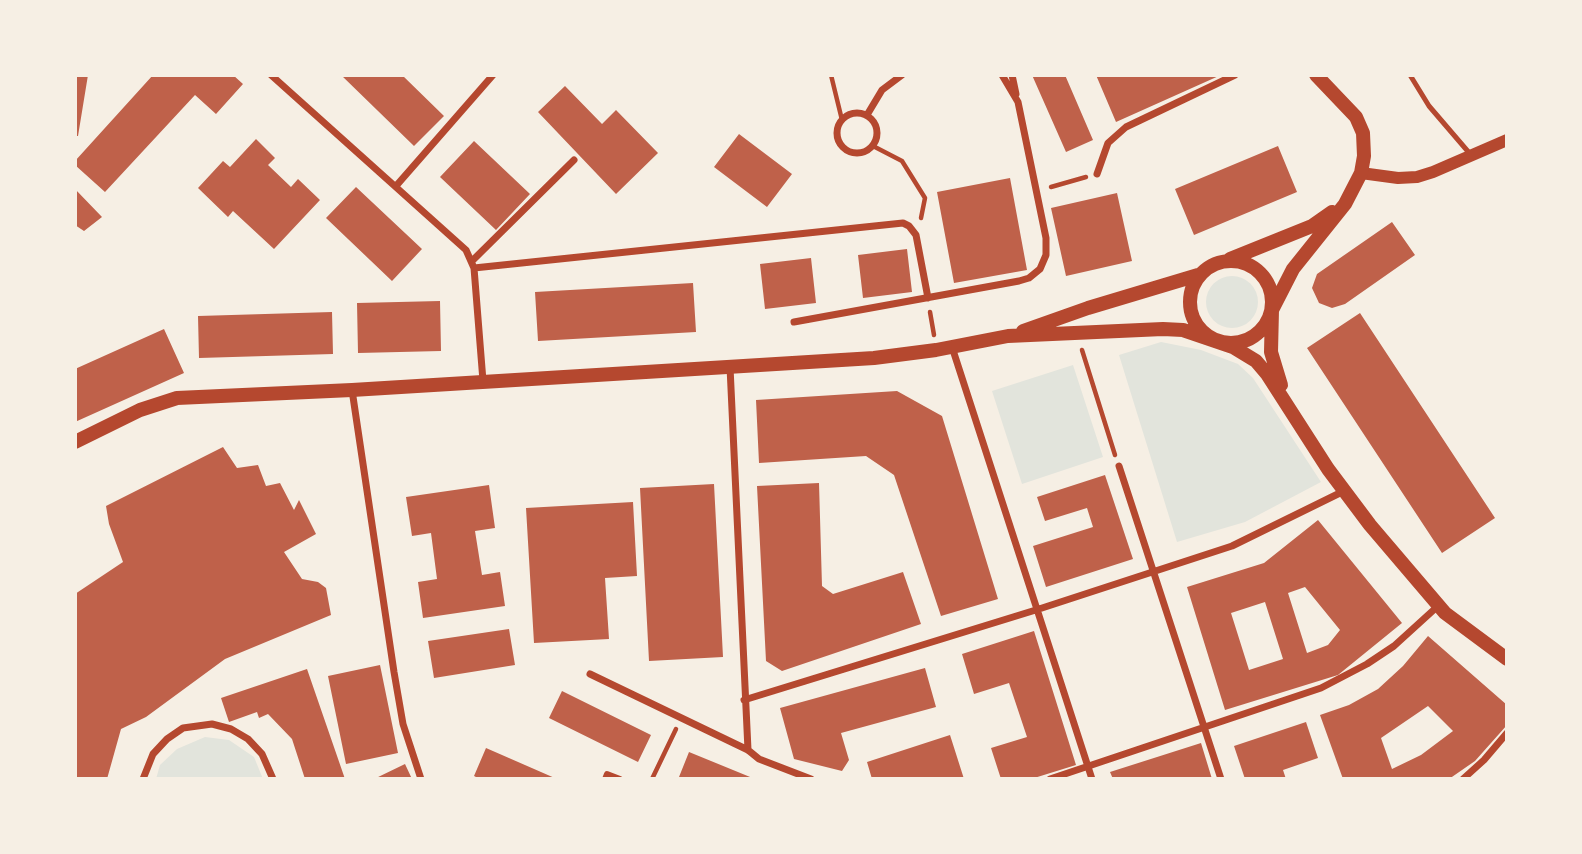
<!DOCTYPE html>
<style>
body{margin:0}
#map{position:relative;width:1582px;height:854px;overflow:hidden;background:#f6efe4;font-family:Manrope,sans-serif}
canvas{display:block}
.frame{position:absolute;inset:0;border:77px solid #f6efe4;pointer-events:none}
</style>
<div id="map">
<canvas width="1582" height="854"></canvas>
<div class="frame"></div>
</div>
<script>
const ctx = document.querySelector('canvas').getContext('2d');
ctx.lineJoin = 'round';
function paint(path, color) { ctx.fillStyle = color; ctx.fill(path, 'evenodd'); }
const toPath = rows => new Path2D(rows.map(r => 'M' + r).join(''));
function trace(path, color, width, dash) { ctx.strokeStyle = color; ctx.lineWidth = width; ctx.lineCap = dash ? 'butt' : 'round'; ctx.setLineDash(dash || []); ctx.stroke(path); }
const green = toPath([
 '1206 302a26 26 0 1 1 52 0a26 26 0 1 1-52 0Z',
 [1161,342,1201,350,1238,364,1253,378,1321,482,1245,522,1177,542,1119,355],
 [1073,365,1103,457,1022,484,992,391],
 [205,737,229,740,254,757,263,779,156,779,160,765,177,749]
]);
const building = toPath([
 [75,75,88,75,78,136,75,136],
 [153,75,233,75,243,84,216,114,195,95,105,192,75,165,75,161],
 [341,75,402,75,444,116,414,146],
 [1032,75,1065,75,1093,140,1066,152],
 [1096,75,1221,75,1116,122],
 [565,86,602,124,616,110,658,153,616,194,538,112],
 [739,134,792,174,767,207,714,167],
 [256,139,275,158,268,165,291,187,298,179,320,200,274,249,233,211,228,217,198,188,223,161,230,167],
 [474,141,530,194,496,230,440,177],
 [1278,146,1297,192,1194,235,1175,189],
 [1010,178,1027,270,954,283,937,192],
 [356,187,422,249,392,281,326,218],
 [75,189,102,217,84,231,75,225],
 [1117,193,1132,261,1066,276,1051,208],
 [1392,222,1415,255,1345,304,1332,308,1319,303,1312,288,1317,274],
 [907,249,912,292,863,298,858,255],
 [811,258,816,303,765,309,760,264],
 [693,283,696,332,538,341,535,292],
 [440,301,441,351,358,353,357,303],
 [332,312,333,354,199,358,198,316],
 [1360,313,1495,518,1442,553,1307,348],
 [164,329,184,373,75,422,75,369],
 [897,391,942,416,998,599,941,616,894,475,866,456,759,463,756,400],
 [223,447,237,468,258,465,266,486,280,483,294,510,299,500,316,534,284,552,302,579,318,582,326,588,331,615,225,659,146,717,121,729,107,779,75,779,75,594,123,562,109,524,106,506],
 [1105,475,1133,559,1046,587,1033,546,1093,527,1087,508,1045,521,1037,497],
 [819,483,822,586,833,594,903,572,921,624,782,671,766,661,757,486],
 [714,484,723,657,649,661,640,488],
 [489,485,495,528,475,531,482,575,500,572,505,606,423,618,418,582,437,579,431,533,412,536,406,497],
 [633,502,637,576,605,578,609,639,534,643,526,508],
 [1318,520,1402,623,1338,675,1225,710,1187,587,1264,563],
 [1305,587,1340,630,1328,645,1307,653,1288,593],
 [1265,602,1283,659,1249,670,1231,613],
 [509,629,515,665,434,678,428,641],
 [1034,631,1076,765,1031,779,1001,779,991,748,1027,737,1009,683,974,694,962,654],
 [1428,636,1507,705,1507,725,1475,761,1449,779,1343,779,1320,715,1349,705,1378,689,1403,666],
 [1428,706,1453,731,1421,755,1392,769,1381,738],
 [380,665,398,753,346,764,328,676],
 [925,668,936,707,841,733,849,760,842,771,794,759,780,708],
 [307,669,345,779,305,779,292,739,268,714,259,718,257,712,229,722,221,698],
 [562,691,651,735,638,762,549,718],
 [1306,722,1318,758,1283,770,1286,779,1245,779,1234,746],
 [950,735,964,779,872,779,867,762],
 [1201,743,1212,779,1113,779,1110,772],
 [486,748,557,779,480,779,474,776],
 [689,752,755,779,679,777],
 [405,764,412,779,374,779]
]);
const path = toPath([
 [831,75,842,120],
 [873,146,902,161,925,198,921,218],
 [1051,187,1086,177],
 [930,312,934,335],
 [1082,350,1115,455],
 [652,779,676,729]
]);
const service = toPath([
 [1410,75,1429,106,1471,155]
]);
const pedestrian = toPath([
 [605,779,607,774,620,779]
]);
const minor = toPath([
 [271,75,466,250,474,268,483,381],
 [1012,75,1016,94],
 '837 133a20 20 0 1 1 40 0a20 20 0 1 1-40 0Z',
 [867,115,882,90,902,75],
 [1097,174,1108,143,1126,127,1235,75],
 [396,186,493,75],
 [472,261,574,160],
 [474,268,903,223,909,226,916,235,928,298],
 [794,322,1019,281,1029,278,1040,269,1046,255,1046,238,1018,102,1002,75],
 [952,347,1092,779],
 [730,367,748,750],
 [352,390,394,672,403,724,421,779],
 [1119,466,1221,779],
 [590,674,748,750,759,759,811,779],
 [744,700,1039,609,1232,546,1344,491],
 [143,779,153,754,167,739,183,728,212,724,231,729,248,739,262,754,273,779],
 [1050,779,1321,688,1367,664,1394,646,1438,606],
 [1463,779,1484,760,1507,733]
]);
const tertiary = toPath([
 [1361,173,1398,178,1417,177,1433,172,1507,140]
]);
const secondary = toPath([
 [1230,259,1312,226,1332,212],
 '1190 302a41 41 0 1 1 82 0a41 41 0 1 1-82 0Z',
 [1023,331,1088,308,1198,275],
 [1281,385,1271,352,1272,310,1293,269,1345,204,1361,173,1364,156,1363,133,1356,117,1316,75],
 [75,442,140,410,177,398,352,390,874,358,936,350,1008,336,1163,329,1183,330,1233,347,1256,361,1267,374,1328,469,1370,525,1445,613,1507,659]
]);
paint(green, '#e2e4dc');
paint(building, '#bf614a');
trace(path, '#b5482f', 4.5);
trace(service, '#b5482f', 5);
trace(pedestrian, '#b5482f', 6);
trace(minor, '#b5482f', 7);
trace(tertiary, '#b5482f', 12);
trace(secondary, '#b5482f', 14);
</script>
